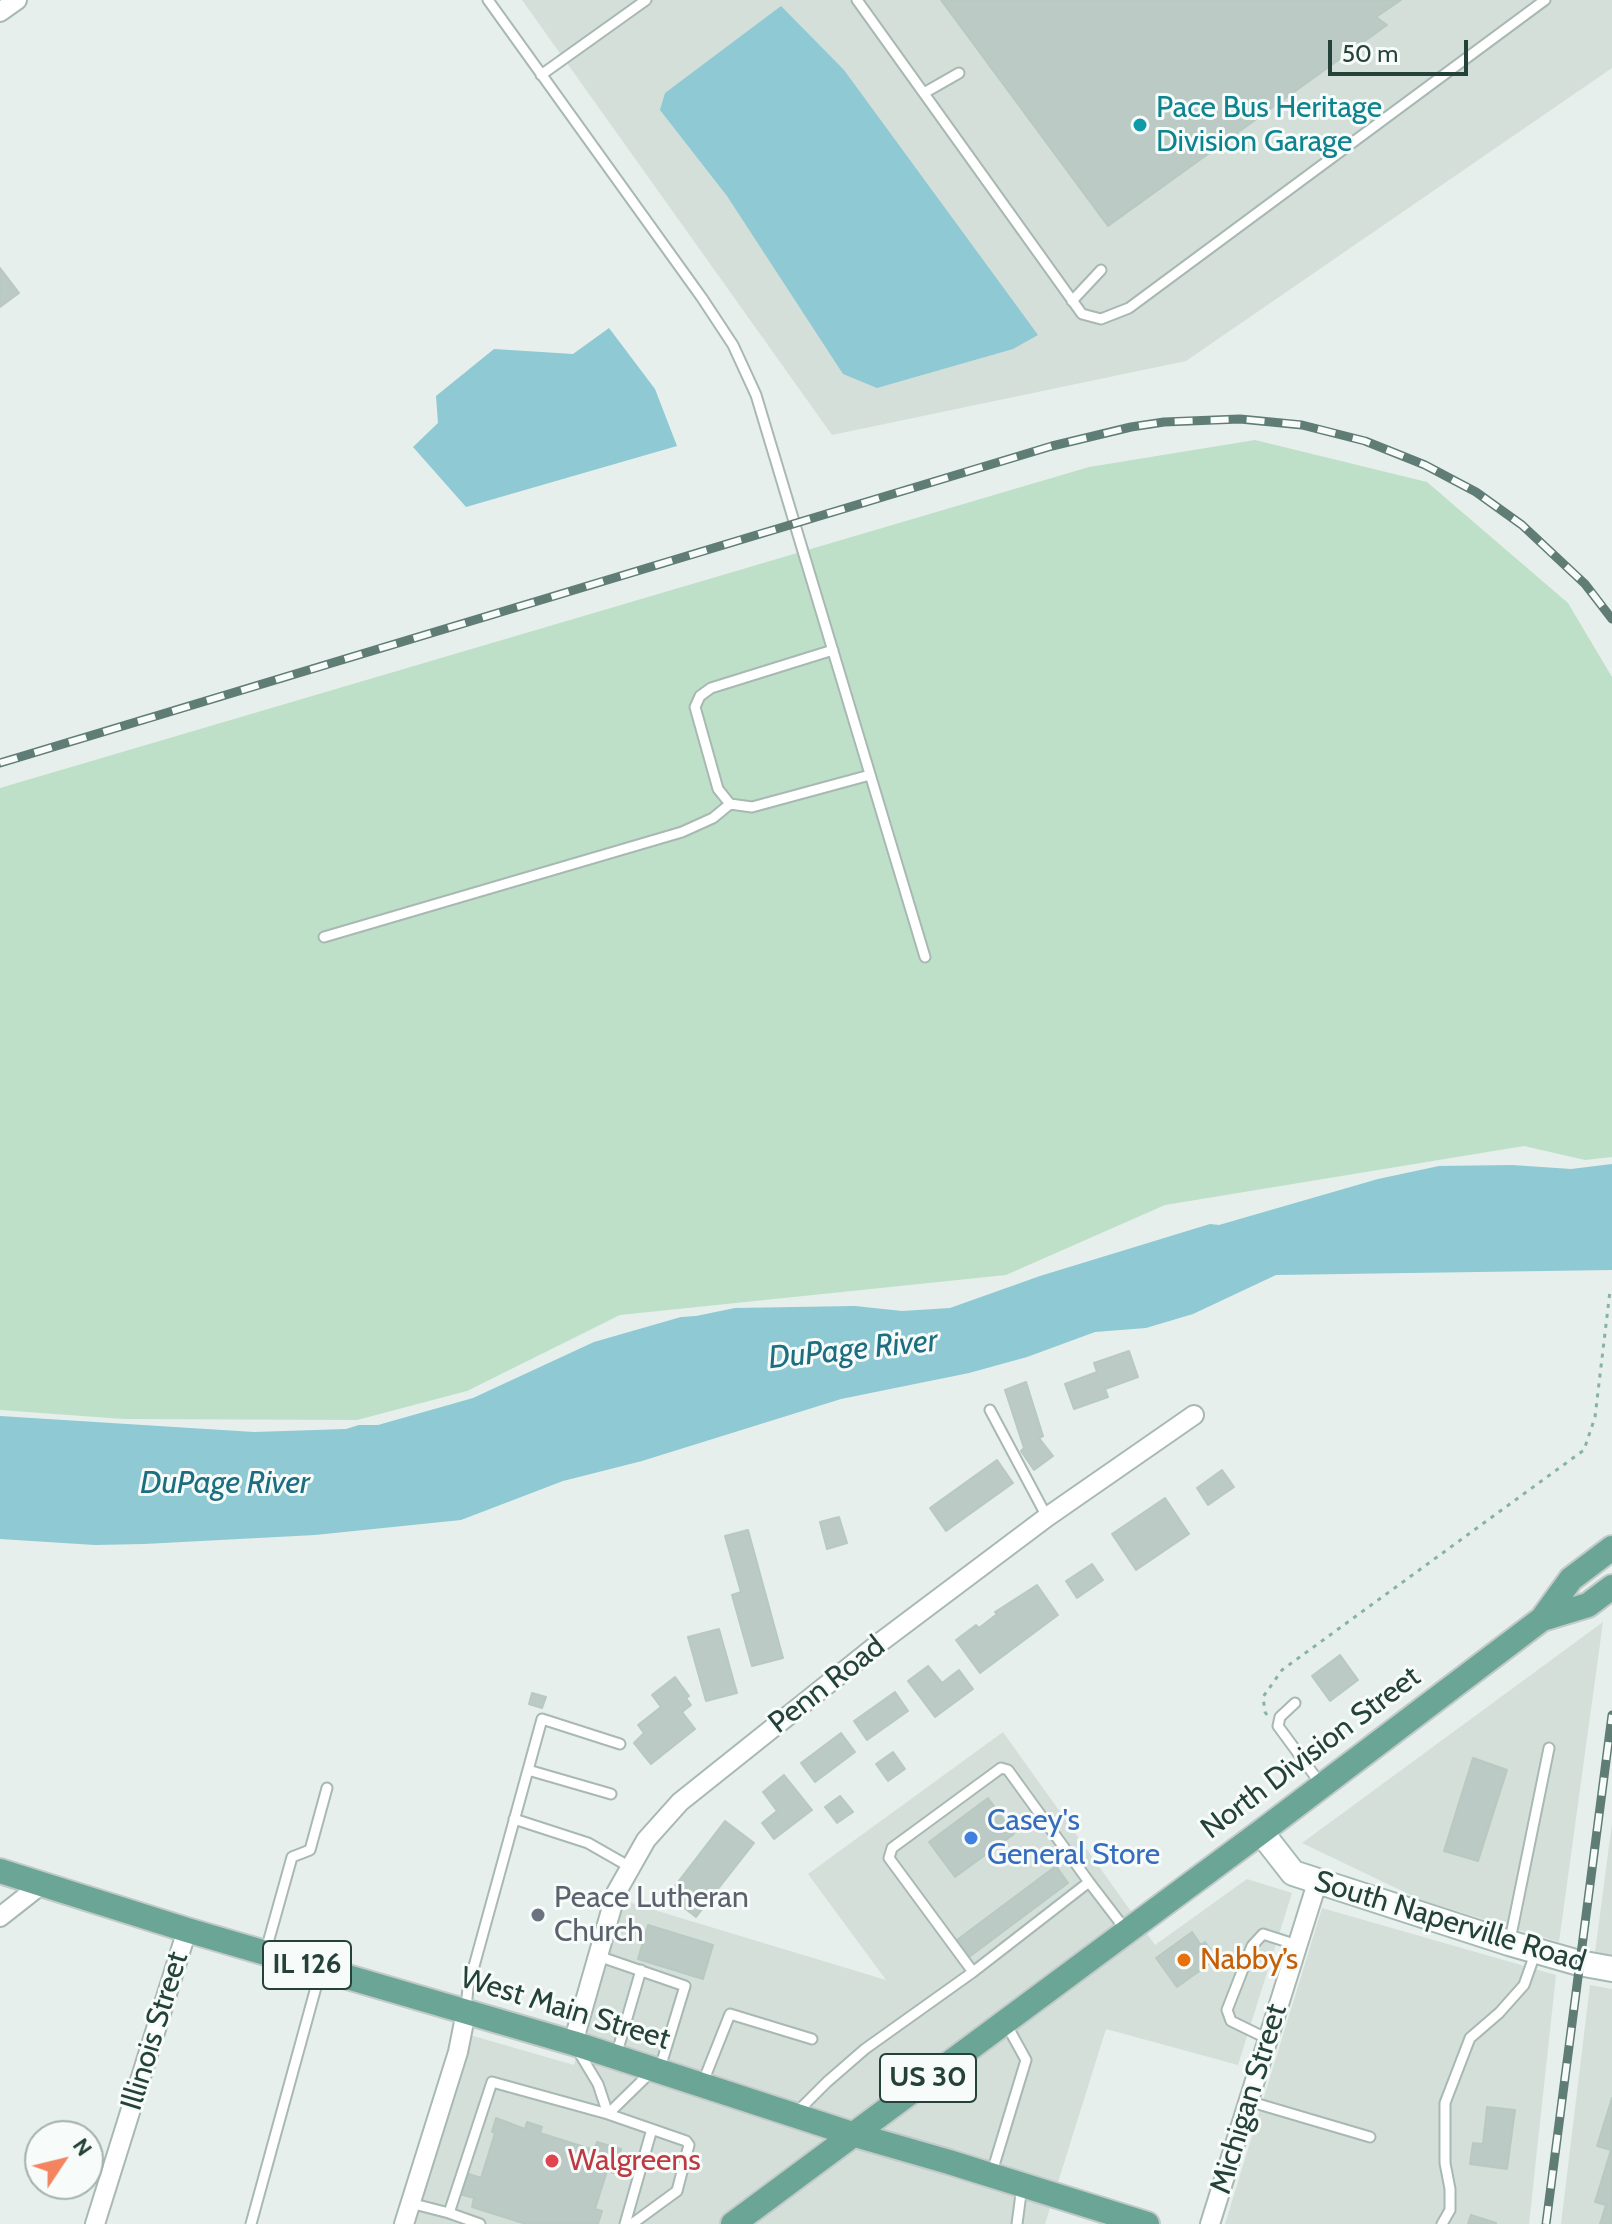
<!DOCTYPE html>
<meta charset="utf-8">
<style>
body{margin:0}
#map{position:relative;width:1612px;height:2224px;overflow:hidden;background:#e6efeb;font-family:Cabin,sans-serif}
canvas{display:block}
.north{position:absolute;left:24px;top:2120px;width:80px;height:80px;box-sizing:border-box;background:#f7fbf9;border:2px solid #a3b1ad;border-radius:50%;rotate:55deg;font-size:22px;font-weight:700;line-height:32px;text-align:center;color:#24423a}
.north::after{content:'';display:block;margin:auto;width:28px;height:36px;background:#f4845f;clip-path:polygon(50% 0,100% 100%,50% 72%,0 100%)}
.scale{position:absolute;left:1328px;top:40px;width:140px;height:36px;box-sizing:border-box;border:4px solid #24423a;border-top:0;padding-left:10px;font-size:24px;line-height:28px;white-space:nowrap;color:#24423a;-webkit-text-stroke:6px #f7fbf9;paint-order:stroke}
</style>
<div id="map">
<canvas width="1612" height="2224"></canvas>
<div class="north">N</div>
<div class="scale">50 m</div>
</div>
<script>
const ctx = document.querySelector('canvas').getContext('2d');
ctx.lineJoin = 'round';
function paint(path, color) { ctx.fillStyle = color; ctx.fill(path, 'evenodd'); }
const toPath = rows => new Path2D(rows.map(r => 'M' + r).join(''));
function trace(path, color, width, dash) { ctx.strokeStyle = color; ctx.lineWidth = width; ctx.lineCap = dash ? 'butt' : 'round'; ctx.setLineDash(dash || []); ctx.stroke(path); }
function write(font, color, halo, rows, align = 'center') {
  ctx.font = font + ' Cabin,sans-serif'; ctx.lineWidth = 6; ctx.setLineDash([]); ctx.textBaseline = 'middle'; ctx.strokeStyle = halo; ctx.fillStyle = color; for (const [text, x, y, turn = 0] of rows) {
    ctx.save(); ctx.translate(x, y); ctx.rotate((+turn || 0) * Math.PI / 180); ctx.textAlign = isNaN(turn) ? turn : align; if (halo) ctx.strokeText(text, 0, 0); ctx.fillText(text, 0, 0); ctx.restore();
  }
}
const built = toPath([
 [522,0,1612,0,1612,68,1186,361,832,435],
 [1603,1622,1559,1942,1423,1901,1302,1843],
 [1003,1732,1155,1945,1247,1879,1292,1893,1238,2065,1106,2029,1045,2224,413,2224,463,2033,574,2065,618,1899,886,1980,808,1874],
 [1612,1823,1612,1963,1594,1960],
 [1322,1908,1556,1975,1529,2224,1225,2224],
 [1590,1985,1612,1989,1612,2224,1561,2224]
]);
const green = toPath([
 [1255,440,1427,482,1568,603,1612,677,1612,1157,1585,1160,1524,1146,1165,1205,1006,1275,620,1315,467,1391,357,1420,124,1419,0,1410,0,788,1089,467]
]);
const water = toPath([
 [781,6,844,70,1038,335,1013,349,877,388,843,374,727,196,660,110,665,93],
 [609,328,655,389,677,446,466,507,413,447,438,423,436,396,494,349,573,354],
 [1612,1164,1612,1270,1276,1275,1193,1314,1146,1328,1095,1332,1027,1357,969,1373,841,1399,642,1461,563,1481,461,1520,315,1535,144,1544,95,1545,0,1539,0,1416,254,1432,346,1429,359,1425,378,1425,473,1398,594,1342,681,1317,696,1316,735,1308,855,1306,902,1311,950,1308,1040,1276,1210,1224,1219,1225,1378,1179,1439,1166,1512,1165,1571,1169]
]);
const building = toPath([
 [941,0,1401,0,1376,17,1387,25,1108,226,941,0],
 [0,268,19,293,0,307,0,268],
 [1129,1351,1138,1377,1105,1389,1108,1397,1074,1409,1065,1384,1097,1372,1094,1363,1129,1351],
 [1026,1382,1043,1436,1039,1438,1053,1456,1034,1470,1021,1451,1024,1448,1005,1390,1026,1382],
 [997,1460,1013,1483,946,1531,930,1508,997,1460],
 [1222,1470,1234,1487,1208,1505,1197,1488,1222,1470],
 [1165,1498,1189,1534,1136,1570,1112,1534,1165,1498],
 [839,1517,847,1543,827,1549,820,1522,839,1517],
 [748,1530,783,1658,752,1666,732,1595,741,1592,725,1536,748,1530],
 [1092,1564,1103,1580,1077,1598,1066,1581,1092,1564],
 [1037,1585,1058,1615,980,1673,956,1640,976,1625,979,1628,997,1614,995,1612,1037,1585],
 [719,1629,737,1693,706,1701,688,1637,719,1629],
 [1340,1655,1358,1680,1330,1701,1312,1676,1340,1655],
 [928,1666,942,1683,959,1670,973,1689,935,1717,908,1681,928,1666],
 [675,1677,689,1696,686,1698,691,1705,682,1712,695,1729,651,1764,634,1743,644,1733,638,1725,661,1707,652,1695,675,1677],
 [895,1692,908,1711,867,1740,854,1721,895,1692],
 [532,1693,546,1697,542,1708,529,1704,532,1693],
 [841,1733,855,1752,815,1782,801,1763,841,1733],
 [893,1752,905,1769,888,1781,876,1764,893,1752],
 [1473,1758,1507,1770,1478,1861,1444,1851,1473,1758],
 [784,1775,812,1810,774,1839,762,1823,777,1811,763,1792,784,1775],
 [840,1796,853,1812,837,1823,825,1807,840,1796],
 [988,1798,1014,1834,955,1877,929,1842,988,1798],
 [725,1821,754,1843,696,1917,668,1895,725,1821],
 [1056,1866,1068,1883,969,1957,957,1940,1056,1866],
 [648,1925,713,1945,703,1979,638,1959,648,1925],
 [1192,1932,1201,1945,1205,1942,1210,1949,1205,1953,1212,1962,1177,1987,1156,1958,1192,1932],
 [1612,2098,1612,2224,1600,2224,1606,2205,1595,2202,1611,2150,1597,2146,1612,2098],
 [1487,2107,1515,2110,1507,2169,1470,2164,1473,2143,1483,2144,1487,2107],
 [496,2118,525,2129,527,2122,542,2127,540,2133,594,2150,597,2142,621,2149,614,2173,607,2171,595,2209,602,2211,598,2224,526,2224,472,2207,474,2198,459,2194,466,2173,481,2178,495,2133,492,2132,496,2118],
 [1471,2215,1496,2223,1496,2224,1468,2224,1471,2215]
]);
const path = toPath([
 [1267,1715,1265,1712,1263,1697,1282,1670,1584,1450,1595,1417,1610,1291]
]);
const lane = toPath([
 [488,0,702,298,733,345,756,395,925,957],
 [857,0,1082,314,1101,319,1129,308,1545,0],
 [541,75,646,0],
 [924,93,959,73],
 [1072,301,1101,270],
 [833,650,711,688,700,696,695,707,718,789,730,804,752,807,870,775],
 [324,937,682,832,713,818,730,804],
 [990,1410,1047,1517],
 [1295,1703,1280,1717,1278,1726,1320,1783],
 [528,1770,611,1794],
 [514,1819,588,1843,630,1867],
 [1510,1940,1549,1748],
 [266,1950,292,1857,310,1850,327,1788],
 [598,1956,685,1986,660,2068],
 [973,1972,889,1858,892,1848,1001,1768,1008,1770,1089,1882],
 [466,2008,468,1988,542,1719,620,1744],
 [1268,2039,1231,2021,1227,2010,1252,1946,1263,1934,1297,1945],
 [577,2049,598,2084,608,2114],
 [616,2056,641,1970],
 [703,2082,730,2014,812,2039],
 [1248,2101,1370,2137],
 [796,2113,827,2082,865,2049,973,1972,1089,1882,1125,1929],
 [608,2114,651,2072],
 [992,2172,1026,2060,1005,2022],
 [410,2203,449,2213,492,2082,608,2114,686,2141,689,2145,677,2191,632,2224],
 [449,2213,480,2224],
 [251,2224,321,1969],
 [625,2224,652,2129],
 [1017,2224,1022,2186],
 [1442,2224,1450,2210,1450,2189,1445,2163,1445,2103,1470,2038,1499,2013,1524,1985,1535,1954]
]);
const street = toPath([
 [0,12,17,0],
 [0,1917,42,1884],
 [573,2043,616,1893,646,1840,680,1802,878,1644,1047,1517,1194,1415],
 [95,2224,187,1930],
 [404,2224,458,2052,466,2012],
 [1210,2224,1317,1883]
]);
const secondary = toPath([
 [1261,1832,1293,1873,1509,1943,1579,1963,1612,1969]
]);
const primary = toPath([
 [1542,1619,1588,1605,1612,1587],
 [0,1871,187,1930,573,2043,852,2134,949,2162,1147,2224],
 [733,2224,1261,1832,1542,1619,1571,1579,1612,1548]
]);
const rail = toPath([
 [0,763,1052,446,1131,427,1164,422,1240,419,1302,425,1365,441,1425,465,1476,492,1522,525,1585,584,1612,619],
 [1546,2224,1612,1715]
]);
const markers = [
 [1140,125,8,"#0f9aa8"],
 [971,1838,8,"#3f7fe0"],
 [538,1915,8,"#6b7280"],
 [1184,1960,8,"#e8710a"],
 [552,2161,8,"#e0444e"]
];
const shields = [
 [307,1965,88],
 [928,2078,96]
];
const shieldNames = [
 ["IL 126",307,1965],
 ["US 30",928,2078]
];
const cultureNames = [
 ["Pace Bus Heritage",1156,108],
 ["Division Garage",1156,142]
];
const streetNames = [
 ["Penn Road",827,1685,-38],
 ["North Division Street",1311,1753,-37],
 ["South Naperville Road",1450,1922,17],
 ["West Main Street",565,2009,17],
 ["Illinois Street",155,2031,-73],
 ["Michigan Street",1249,2099,-73]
];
const shopNames = [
 ["Casey's",987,1821],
 ["General Store",987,1855]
];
const worshipNames = [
 ["Peace Lutheran",554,1898],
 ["Church",554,1932]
];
const foodNames = [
 ["Nabby’s",1200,1960]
];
const healthNames = [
 ["Walgreens",568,2161]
];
const waterNames = [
 ["DuPage River",853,1350,-6],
 ["DuPage River",225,1484]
];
paint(built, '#d4dfda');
paint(green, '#bfe0c8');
paint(water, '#8ec9d4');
paint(building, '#bbcac4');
trace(building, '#b8c9c2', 2);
trace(lane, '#a8b8b2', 13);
trace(street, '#a8b8b2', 22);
trace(secondary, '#a4bbb3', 28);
trace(primary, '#c2cac8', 28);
trace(path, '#86b3a5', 3, [4, 6]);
trace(lane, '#fff', 9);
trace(street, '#fff', 18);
trace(secondary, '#fff', 24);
trace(primary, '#6aa596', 24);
trace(rail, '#5f7d75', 9);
trace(rail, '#f7fbf9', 6, [18]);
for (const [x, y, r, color] of markers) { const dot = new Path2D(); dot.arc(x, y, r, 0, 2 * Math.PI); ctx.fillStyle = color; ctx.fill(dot); trace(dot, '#f7fbf9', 3); }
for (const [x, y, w] of shields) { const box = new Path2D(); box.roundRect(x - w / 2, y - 24, w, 48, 6); ctx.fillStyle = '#f7fbf9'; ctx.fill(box); trace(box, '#24423a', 2); }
write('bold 28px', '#24423a', null, shieldNames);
write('30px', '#0d838f', '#f7fbf9', cultureNames, 'left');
write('30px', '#24423a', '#f7fbf9', streetNames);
write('30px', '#366cbe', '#f7fbf9', shopNames, 'left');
write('30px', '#5b616d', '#f7fbf9', worshipNames, 'left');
write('30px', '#c56008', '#f7fbf9', foodNames, 'left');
write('30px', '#be3a42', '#f7fbf9', healthNames, 'left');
write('italic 32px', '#1c6f80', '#f7fbf9', waterNames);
</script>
